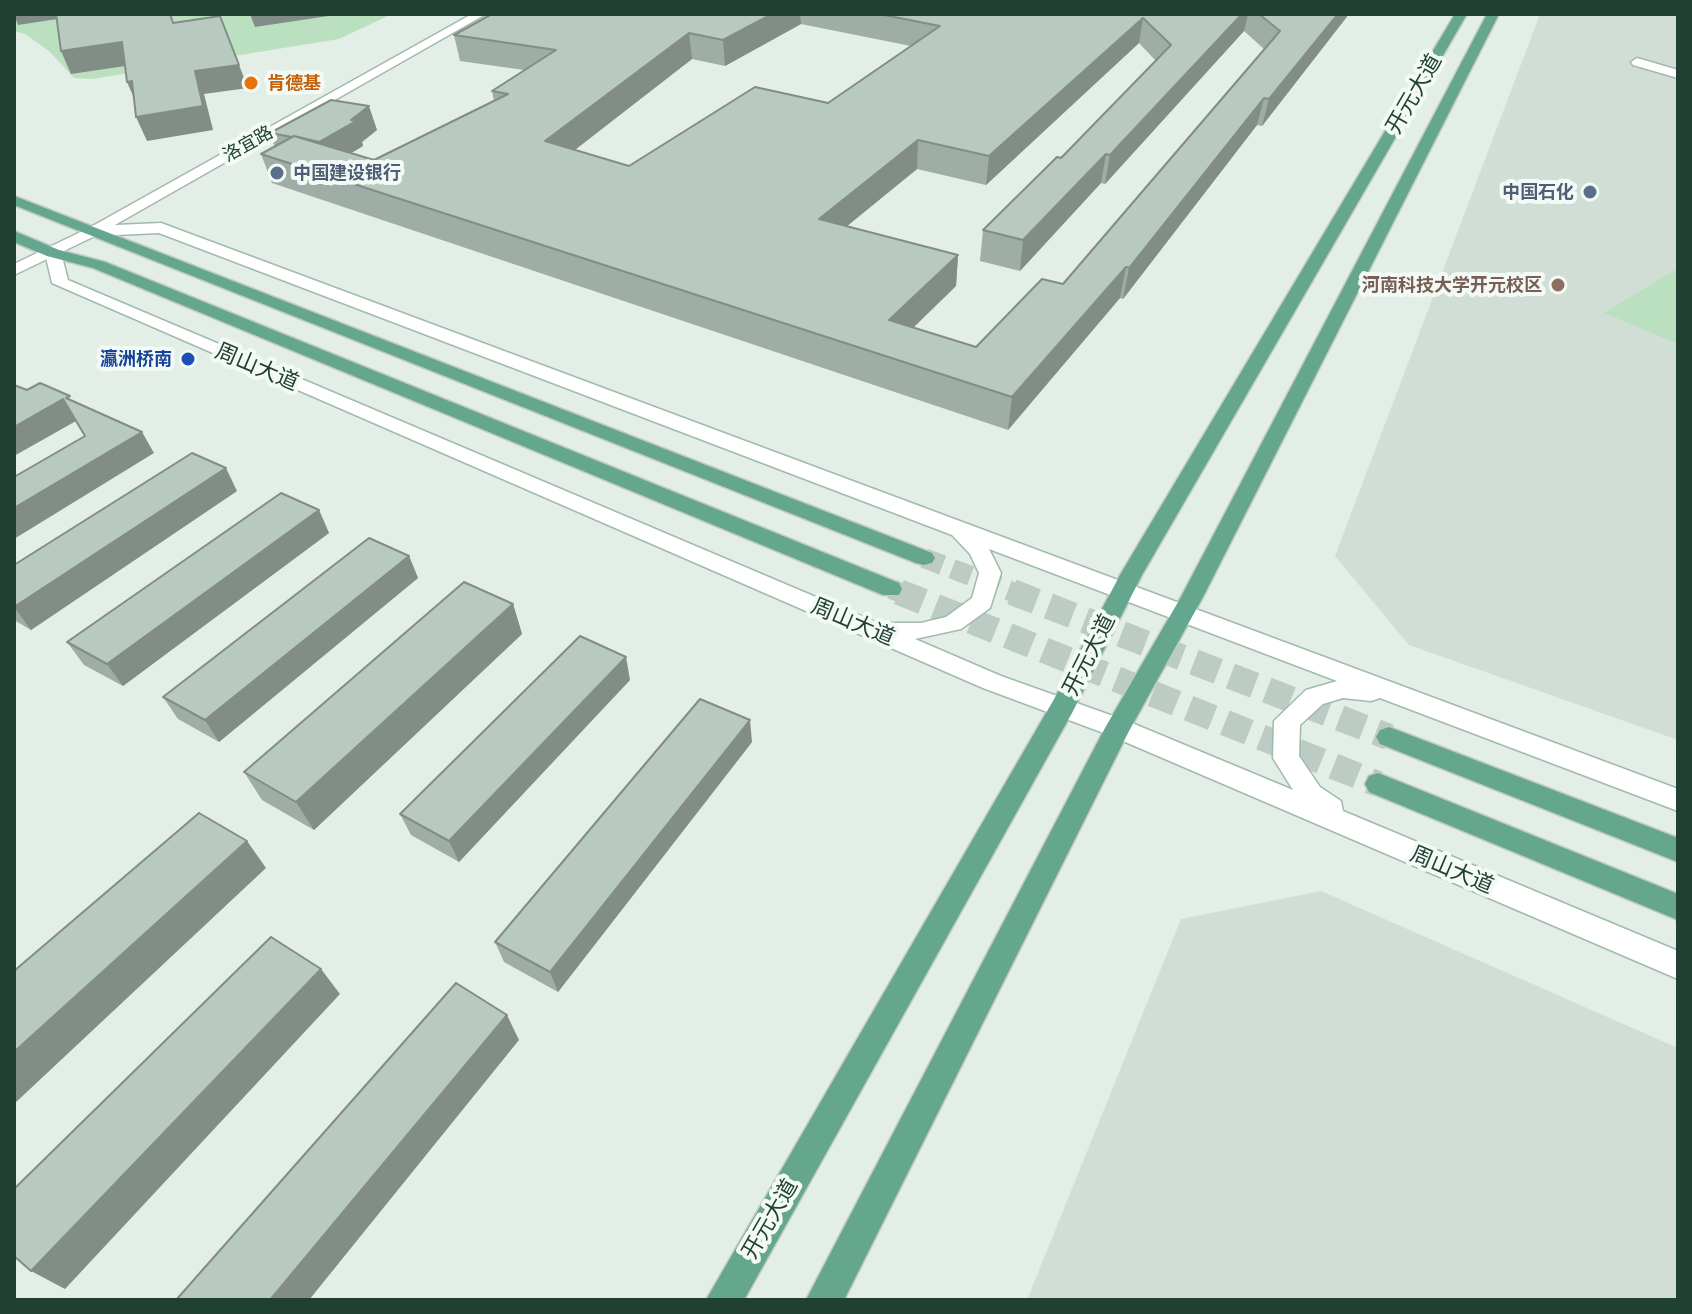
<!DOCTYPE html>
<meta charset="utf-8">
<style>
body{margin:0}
#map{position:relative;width:1692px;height:1314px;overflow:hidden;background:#e3eee7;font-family:"Asap Condensed",sans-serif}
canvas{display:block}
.frame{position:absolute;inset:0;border:16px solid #214034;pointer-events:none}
</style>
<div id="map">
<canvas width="1692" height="1314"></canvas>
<div class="frame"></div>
</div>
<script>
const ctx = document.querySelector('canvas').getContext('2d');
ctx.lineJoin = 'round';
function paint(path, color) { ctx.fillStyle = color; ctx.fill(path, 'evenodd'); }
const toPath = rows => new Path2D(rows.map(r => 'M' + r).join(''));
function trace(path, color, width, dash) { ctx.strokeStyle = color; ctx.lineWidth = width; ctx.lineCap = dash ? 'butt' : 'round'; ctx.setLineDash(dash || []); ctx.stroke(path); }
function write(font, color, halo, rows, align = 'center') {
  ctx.font = font + ' "Asap Condensed","Noto Sans SC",sans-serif'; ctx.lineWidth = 8; ctx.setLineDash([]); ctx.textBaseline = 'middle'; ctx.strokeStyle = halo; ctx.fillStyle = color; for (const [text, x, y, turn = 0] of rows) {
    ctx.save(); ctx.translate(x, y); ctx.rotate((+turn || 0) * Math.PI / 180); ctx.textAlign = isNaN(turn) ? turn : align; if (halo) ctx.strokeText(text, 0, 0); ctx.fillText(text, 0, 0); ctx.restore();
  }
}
const built = toPath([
 [1540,14,1678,14,1678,740,1409,645,1335,556],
 [1321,891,1678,1048,1678,1300,1027,1300,1181,919]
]);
const green = toPath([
 [14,14,392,14,339,39,92,79,74,78,49,51,25,34,14,31],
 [1678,268,1678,344,1604,313]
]);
const primaryTunnelFar1 = toPath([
 [924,558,1018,594],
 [891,589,904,594]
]);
const primaryTunnel = toPath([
 [899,592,1378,784],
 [1012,592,1389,737]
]);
const minor = toPath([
 [1637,58,1678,70,1678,78,1633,65,1631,62,1637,58]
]);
const tertiary = toPath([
 [472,14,486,14,99,234,14,275,14,264,89,228,472,14]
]);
const secondary = toPath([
 [161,223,1678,789,1678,811,1380,698,1371,701,1343,698,1323,704,1300,725,1299,756,1320,787,1341,801,1343,811,1678,951,1678,979,1109,735,983,688,52,283,45,253,53,248,61,253,68,280,877,623,921,623,946,617,972,598,979,573,970,554,952,535,159,233,94,236,86,231,94,226,161,223],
 [989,549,1337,681,1306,690,1274,721,1273,758,1293,790,1127,721,1001,676,915,639,961,629,990,608,1001,573,989,549]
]);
const primary = toPath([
 [1455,14,1467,14,1142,575,1072,713,744,1300,706,1300,1053,701,1120,575,1455,14],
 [1487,14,1499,14,1203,597,1129,731,844,1300,806,1300,1105,728,1181,597,1487,14],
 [14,196,932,553,935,558,932,563,924,565,916,563,14,205,14,196],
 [14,231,59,250,105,262,899,583,902,589,899,595,883,595,93,268,47,256,14,242,14,231],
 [1389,727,1678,838,1678,862,1380,744,1376,737,1380,730,1389,727],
 [1378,773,1678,894,1678,920,1369,792,1365,784,1369,776,1378,773]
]);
const wall = toPath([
 [492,14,1349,14,1262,126,1257,125,1123,299,1120,298,1008,430,272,183,261,154,275,147,270,133,377,130,362,142,363,146,351,153,374,160,494,101,492,91,524,70,460,61,454,35],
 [801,24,911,46,828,103,629,166,575,150,692,59,725,66],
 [1244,31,1264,49,1063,284,976,347,913,328,956,286,958,255,847,226,917,169,986,185,1139,43,1156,61,1061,158,983,230,980,261,1020,271,1101,183,1105,184],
 [237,491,31,630,14,620,14,565],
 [319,510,329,533,123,686,84,665,67,642],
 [409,556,418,578,219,742,178,719,163,697],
 [513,604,522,634,314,830,262,800,244,772],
 [630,680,459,862,411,835,400,814],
 [752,742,558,992,504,962,495,942]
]);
const shadedWall = toPath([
 [14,14,62,14,64,18,18,25],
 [250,14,342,14,255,27],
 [772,14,800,14,801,24,725,66,723,40],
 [1242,14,1248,14,1244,31,1105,184,1110,155],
 [1338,14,1349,14,1262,126,1269,99],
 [1143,18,1139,43,986,185,989,156],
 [689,33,692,59,550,169,545,141],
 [122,42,132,65,71,74,61,51],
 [239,65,248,88,204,94,213,130,147,141,136,117,195,71],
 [132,81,137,105,127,82],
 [1264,98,1257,125,1123,299,1129,268],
 [369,106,377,130,362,142,363,146,328,167,319,142],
 [918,140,917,169,819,249,819,219],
 [1106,154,1101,183,1020,271,1023,240],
 [958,255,956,286,888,352,889,320],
 [1126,267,1120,298,1008,430,1012,397],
 [63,399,76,421,14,456,14,427],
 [142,432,154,453,14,539,14,508],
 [226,468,237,491,31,630,14,607],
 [319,510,329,533,123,686,107,664],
 [409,556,418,578,219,742,205,720],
 [513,604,522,634,314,830,296,802],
 [626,657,630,680,459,862,449,841],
 [750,720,752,742,558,992,550,972],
 [247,841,266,868,14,1104,14,1052],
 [321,969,340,994,65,1289,31,1271],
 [507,1015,519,1040,309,1300,270,1300]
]);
const building = toPath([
 [56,14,170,14,173,23,220,16,239,65,195,71,203,106,136,117,132,81,127,82,122,42,61,51,56,14],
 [492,14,772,14,723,40,689,33,545,141,629,166,755,87,828,103,940,26,879,14,1242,14,1110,155,1106,154,1023,240,983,230,1057,157,1061,158,1171,45,1143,18,989,156,918,140,819,219,958,255,889,320,976,347,1042,279,1063,284,1280,31,1259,14,1338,14,1269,99,1264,98,1129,268,1126,267,1012,397,261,154,294,136,374,160,508,94,492,91,556,50,454,35,492,14],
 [331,100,369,106,351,120,356,121,319,142,294,136,292,137,270,133,331,100],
 [40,383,70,396,66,398,142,432,14,508,14,477,85,436,63,399,14,427,14,385,27,390,40,383],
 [192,453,226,468,14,607,14,565,192,453],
 [281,493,319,510,107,664,67,642,281,493],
 [369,538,409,556,205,720,163,697,369,538],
 [464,582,513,604,296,802,244,772,464,582],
 [580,636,626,657,449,841,400,814,580,636],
 [700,699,750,720,550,972,495,942,700,699],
 [199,813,247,841,14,1052,14,971,199,813],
 [271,937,321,969,31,1271,14,1256,14,1189,271,937],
 [456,983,507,1015,270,1300,176,1300,456,983]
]);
const markers = [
 [251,83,8,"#e8710a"],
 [277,173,8,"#5c6f8a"],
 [1590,192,8,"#5c6f8a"],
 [1558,285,8,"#8d6e63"],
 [188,359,8,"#1a4fb4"]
];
const farFoodnames = [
 ["肯德基",267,83]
];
const farStreetnames = [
 ["洛宜路",248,144,-29]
];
const farServicenames = [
 ["中国建设银行",293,173],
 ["中国石化",1574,192,"right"]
];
const farEducationnames = [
 ["河南科技大学开元校区",1542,285]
];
const farTransitnames = [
 ["瀛洲桥南",172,359]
];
const streetNames = [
 ["开元大道",1414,94,-60],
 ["周山大道",257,367,23],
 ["周山大道",853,622,23],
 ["开元大道",1089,655,-63],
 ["周山大道",1452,870,23],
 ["开元大道",770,1219,-60]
];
paint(built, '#d1ded6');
paint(green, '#bae0c0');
trace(primaryTunnelFar1, '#bccbc3', 20, [20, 10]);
trace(primaryTunnel, '#bccbc3', 26, [26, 13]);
trace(minor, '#a5b6ae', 3);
trace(tertiary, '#a5b6ae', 3);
trace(secondary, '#a0baae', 3);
trace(primary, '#c1cac6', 3);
paint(minor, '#fff');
paint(tertiary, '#fff');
paint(secondary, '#fff');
paint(primary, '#64a68e');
paint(wall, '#9eada5');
paint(shadedWall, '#818d86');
paint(building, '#b8c9c0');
trace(building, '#818d86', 2);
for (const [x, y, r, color] of markers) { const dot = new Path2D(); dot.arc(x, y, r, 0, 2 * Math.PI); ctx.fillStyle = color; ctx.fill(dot); trace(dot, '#f3faf6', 3); }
write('bold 18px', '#c56008', '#f3faf6', farFoodnames, 'left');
write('18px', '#214034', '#f3faf6', farStreetnames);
write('bold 18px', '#4e5e75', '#f3faf6', farServicenames, 'left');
write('bold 18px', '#785e54', '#f3faf6', farEducationnames, 'right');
write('bold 18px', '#164399', '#f3faf6', farTransitnames, 'right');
write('22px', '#214034', '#f3faf6', streetNames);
</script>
